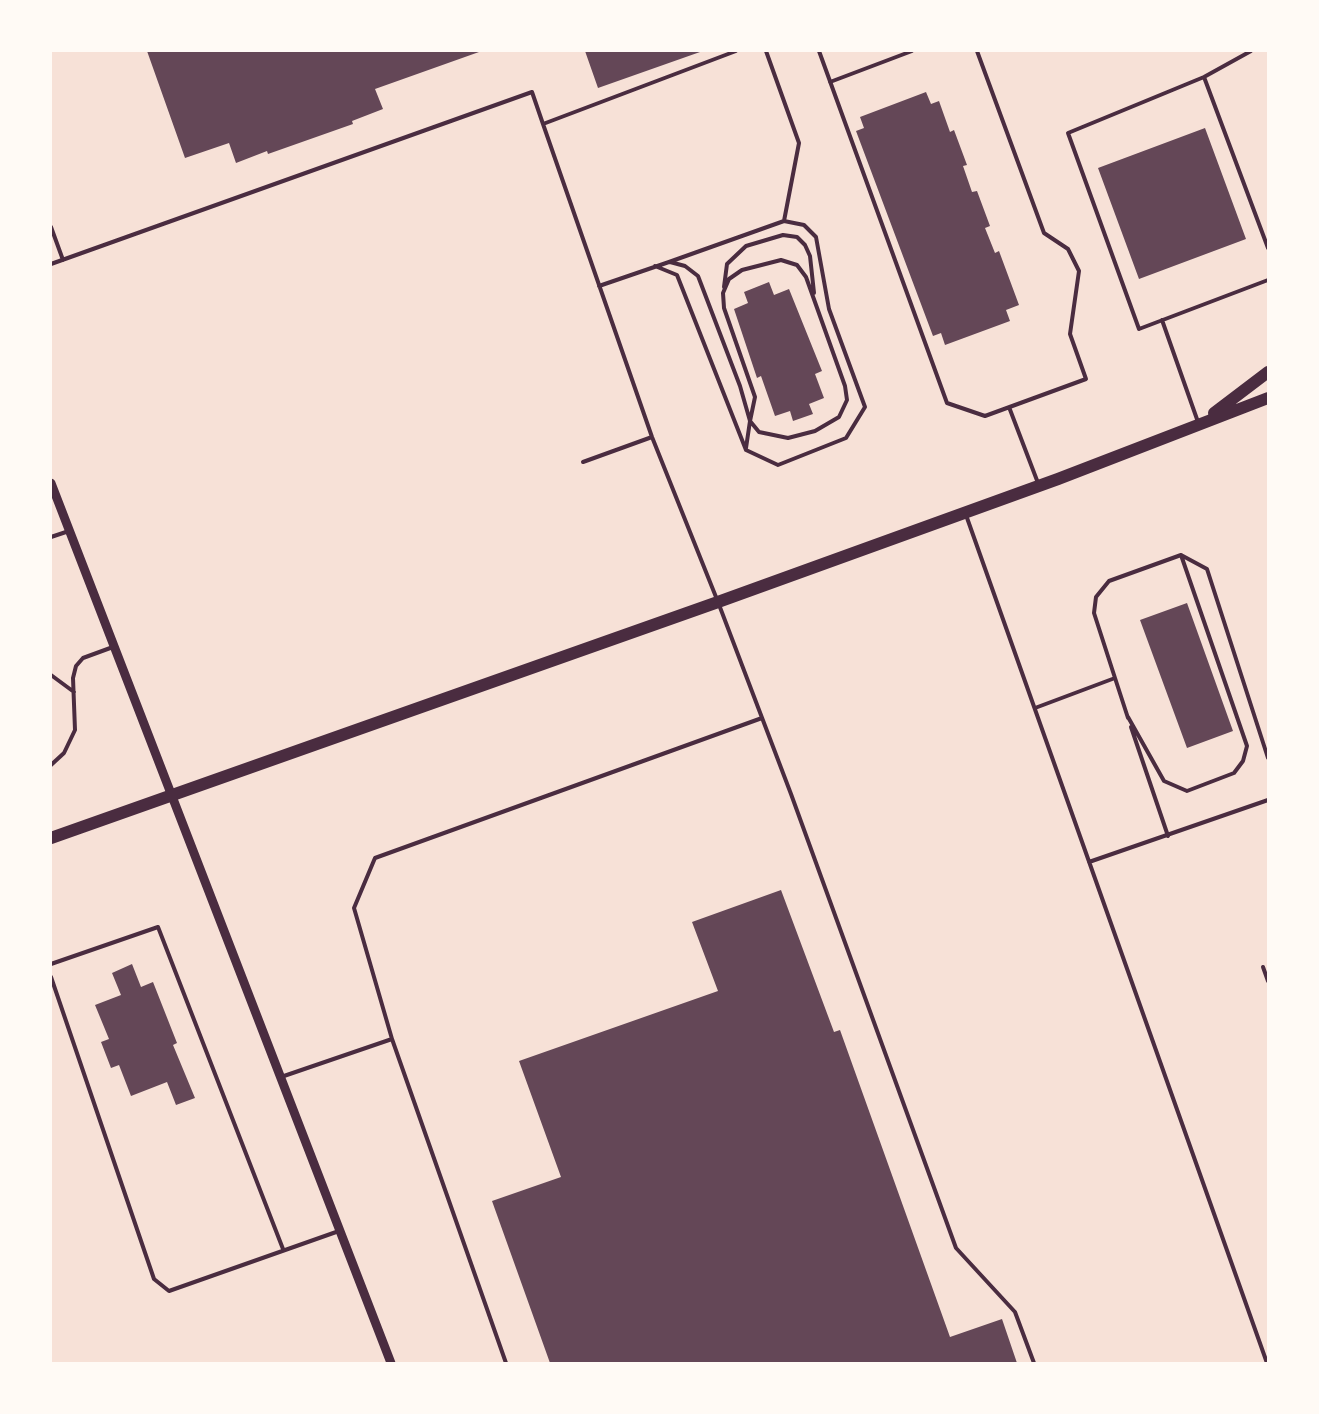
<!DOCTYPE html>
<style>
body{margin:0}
#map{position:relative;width:1319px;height:1414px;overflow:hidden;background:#f7e1d7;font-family:Signika,sans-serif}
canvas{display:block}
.frame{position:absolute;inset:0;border:52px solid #fffaf5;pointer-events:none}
</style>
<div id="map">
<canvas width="1319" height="1414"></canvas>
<div class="frame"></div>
</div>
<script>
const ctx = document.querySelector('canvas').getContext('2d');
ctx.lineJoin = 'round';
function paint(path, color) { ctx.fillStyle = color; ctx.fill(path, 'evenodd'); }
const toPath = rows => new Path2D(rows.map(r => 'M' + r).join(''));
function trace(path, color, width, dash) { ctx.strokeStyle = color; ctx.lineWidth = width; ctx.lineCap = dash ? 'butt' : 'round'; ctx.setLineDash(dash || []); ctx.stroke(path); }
const building = toPath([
 [147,51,479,51,479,52,375,89,383,109,352,121,353,124,268,154,267,151,236,163,229,143,185,158],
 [585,51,700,51,700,52,598,88],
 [926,92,931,104,939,101,950,132,954,130,967,165,963,166,972,192,977,191,990,226,985,228,995,253,999,251,1019,305,1006,310,1010,321,945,345,941,333,933,336,856,131,864,128,860,117],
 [1205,128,1246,239,1139,279,1098,168],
 [769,282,774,295,789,289,822,371,815,374,824,398,809,404,813,414,793,421,790,411,775,416,761,376,757,378,734,309,748,303,744,292],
 [1187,603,1233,731,1187,748,1140,620],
 [781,890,834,1032,840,1030,950,1337,1002,1319,1017,1363,550,1363,492,1201,561,1177,519,1061,718,991,692,922],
 [132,964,141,987,153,982,177,1043,173,1045,195,1098,176,1105,167,1082,131,1096,119,1065,111,1068,101,1042,109,1039,95,1005,121,995,112,973]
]);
const service = toPath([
 [766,51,799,143,784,221],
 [819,51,947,403,985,416,1086,379,1070,334,1079,271,1068,249,1044,233,977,51],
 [1251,51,1204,77,1068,133,1139,329,1268,280],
 [1204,77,1268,248],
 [830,82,912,51],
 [543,124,652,437,718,602,791,794,956,1248,1015,1312,1034,1363],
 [51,227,63,260],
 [670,262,685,266,698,276,740,386,750,421,759,432,788,438,815,431,839,417,847,400,845,386,806,277,797,265,781,260,742,270,729,279,723,293,724,308,755,397,750,421,746,448],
 [51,264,532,92,543,124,736,51],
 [599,286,669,262,784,221,804,225,816,237,829,309,865,407,846,438,778,465,746,450,677,275,655,266],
 [724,287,727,264,746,246,783,235,797,237,805,245,810,256,814,293],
 [1162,320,1198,422],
 [1009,407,1038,483],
 [583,462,652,437],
 [966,515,1267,1363],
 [51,537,69,531],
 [51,675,74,692],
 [1115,678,1128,718],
 [1035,708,1115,678,1094,613,1096,597,1109,581,1181,555,1207,569,1268,758],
 [1128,717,1164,781,1187,791,1234,773,1243,761,1247,746,1181,555],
 [1131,727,1168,836],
 [51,765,64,753,75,730,73,678,76,666,83,658,113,647],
 [1089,862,1268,800],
 [51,964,158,927,283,1249],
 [1263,967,1268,981],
 [51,977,154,1279,169,1291,339,1231],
 [392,1039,506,1363],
 [281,1077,392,1039,354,908,375,858,762,718]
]);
const tertiary = toPath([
 [51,483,391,1363]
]);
const primary = toPath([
 [1214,413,1268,372],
 [51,838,718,602,1058,479,1268,398]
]);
paint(building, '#644757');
trace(service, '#4a2c40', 4);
trace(tertiary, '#4a2c40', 9);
trace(primary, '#4a2c40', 12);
</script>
